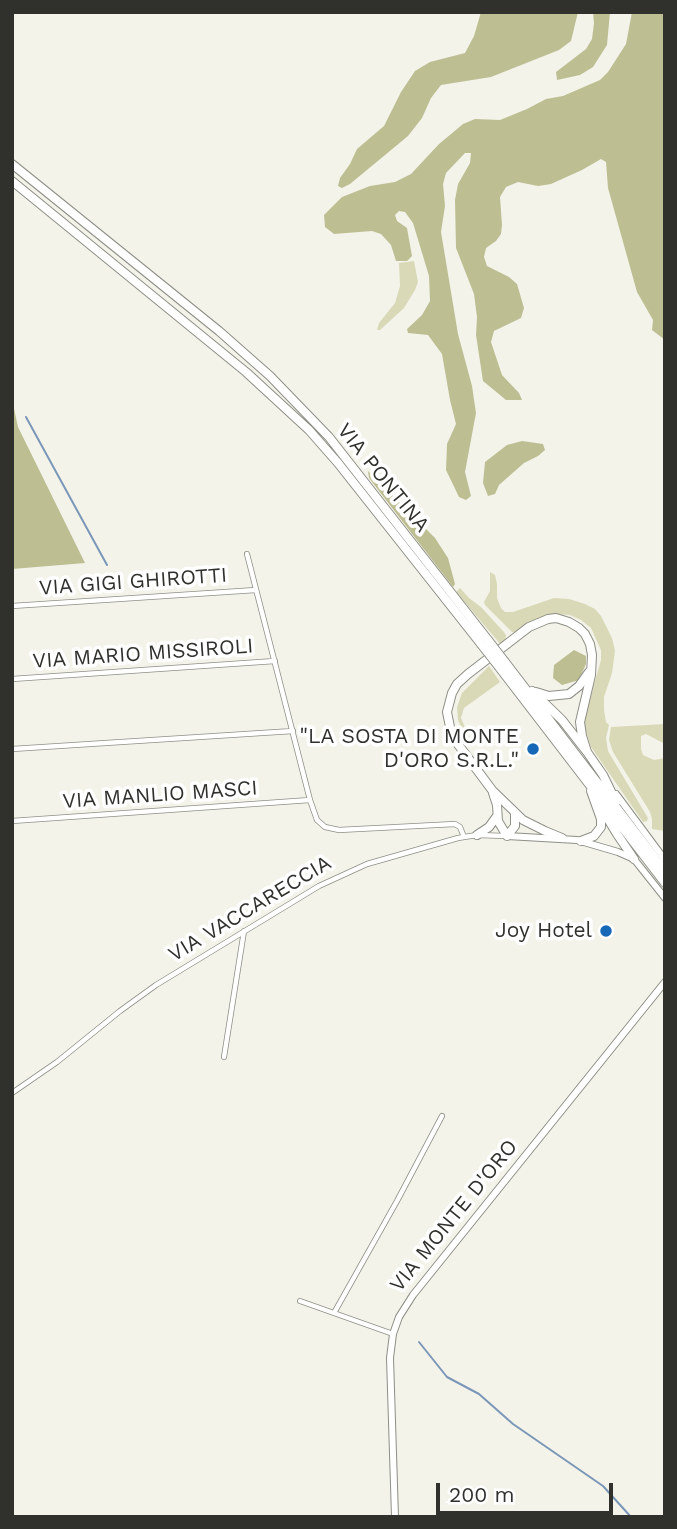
<!DOCTYPE html>
<style>
body{margin:0}
#map{position:relative;width:677px;height:1529px;overflow:hidden;background:#f3f3ea;font-family:"Work Sans",sans-serif}
canvas{display:block}
.frame{position:absolute;inset:0;border:14px solid #30302d;pointer-events:none}
.scale{position:absolute;left:436px;top:1483px;width:177px;height:32px;box-sizing:border-box;border:4px solid #30302d;border-top:0;padding-left:9px;font-size:21px;line-height:24px;white-space:nowrap;color:#30302d;-webkit-text-stroke:5px #fff;paint-order:stroke}
</style>
<div id="map">
<canvas width="677" height="1529"></canvas>
<div class="frame"></div>
<div class="scale">200 m</div>
</div>
<script>
const ctx = document.querySelector('canvas').getContext('2d');
ctx.lineJoin = 'round';
function paint(path, color) { ctx.fillStyle = color; ctx.fill(path, 'evenodd'); }
const toPath = rows => new Path2D(rows.map(r => 'M' + r).join(''));
function trace(path, color, width, dash) { ctx.strokeStyle = color; ctx.lineWidth = width; ctx.lineCap = dash ? 'butt' : 'round'; ctx.setLineDash(dash || []); ctx.stroke(path); }
function write(font, color, halo, rows, align = 'center') {
  ctx.font = font + ' "Work Sans",sans-serif'; ctx.lineWidth = 7; ctx.setLineDash([]); ctx.textBaseline = 'middle'; ctx.strokeStyle = halo; ctx.fillStyle = color; for (const [text, x, y, turn = 0] of rows) {
    ctx.save(); ctx.translate(x, y); ctx.rotate((+turn || 0) * Math.PI / 180); ctx.textAlign = isNaN(turn) ? turn : align; if (halo) ctx.strokeText(text, 0, 0); ctx.fillText(text, 0, 0); ctx.restore();
  }
}
const green = toPath([
 [414,261,418,282,415,290,404,308,380,330,377,330,379,323,395,303,400,286,399,263],
 [490,572,495,575,497,584,497,598,501,608,505,612,513,612,554,598,569,599,585,604,595,609,601,616,612,638,615,651,612,673,604,697,604,710,606,722,609,725,606,738,608,751,648,818,647,821,643,822,591,747,588,738,585,727,585,717,601,660,601,650,591,628,581,620,570,615,551,614,536,620,517,632,512,632,485,605,484,602,490,591],
 [460,588,469,598,481,607,503,631,506,635,505,641,502,646,456,592],
 [489,666,500,682,464,708,461,718,470,739,465,736,458,720,457,707,462,693],
 [665,724,665,744,646,734,641,736,641,749,643,755,654,760,665,758,665,831,652,829,652,819,650,812,613,752,609,740,611,727]
]);
const forest = toPath([
 [481,12,578,12,571,41,559,50,491,77,441,85,431,98,422,118,408,136,350,184,342,188,338,186,340,178,350,164,357,149,384,126,401,92,415,71,430,62,465,53,474,36],
 [593,12,610,12,607,45,593,67,580,75,557,80,556,72,586,49,592,39,594,23],
 [632,12,665,12,665,340,652,330,653,320,637,292,608,188,606,162,601,159,582,170,551,184,538,186,518,182,506,187,500,197,502,225,501,234,496,241,486,248,484,257,487,266,509,277,517,284,524,308,521,318,494,331,491,342,502,375,519,393,522,400,506,400,483,381,476,335,477,317,474,294,456,248,455,200,458,184,470,163,471,153,465,153,446,173,443,184,445,206,441,232,458,334,472,386,476,413,465,472,471,496,466,500,459,497,446,470,447,444,456,424,450,400,442,354,428,335,408,333,407,329,422,315,430,301,429,276,413,223,405,212,399,211,395,215,397,221,407,228,412,256,407,261,396,261,391,245,381,234,372,231,334,234,325,227,324,215,342,197,370,186,395,182,411,174,439,144,463,124,475,119,500,120,527,109,546,99,563,96,600,80,608,72,626,44],
 [12,399,18,427,85,563,12,569],
 [522,441,543,444,545,450,538,456,524,463,499,485,495,494,488,496,483,483,485,462,507,445],
 [368,471,435,538,448,558,455,584,453,587,369,478],
 [574,650,586,656,586,664,579,680,562,685,553,678,554,665]
]);
const stream = toPath([
 [26,417,107,565],
 [419,1342,447,1377,479,1394,513,1424,603,1486,631,1517]
]);
const minor = toPath([
 [247,554,310,800,317,820,325,827,339,830,455,824,460,827,464,837],
 [12,606,256,590],
 [12,679,275,661],
 [12,749,293,731],
 [12,821,310,800],
 [224,1057,244,931],
 [12,1093,57,1062,120,1011,156,985,319,886,367,864,458,838,477,835,506,836],
 [300,1301,393,1334],
 [334,1313,397,1201,442,1116]
]);
const tertiary = toPath([
 [616,794,665,860],
 [507,836,577,840,618,852,634,859,665,898],
 [395,1517,390,1358,393,1334,399,1317,413,1295,665,982]
]);
const trunk = toPath([
 [12,164,219,331,270,376,329,437,488,640],
 [12,181,246,372,309,430,338,463,481,644],
 [505,662,665,871],
 [499,667,665,883],
 [532,691,562,720,587,752,603,775,616,802],
 [536,692,549,696,569,694,579,686,589,672],
 [493,793,497,805,498,821,507,836,515,826,515,814],
 [600,806,617,834,634,859],
 [477,835,489,827,497,816],
 [562,838,545,831,523,820,492,790,457,743,451,732,447,712,452,693,457,684,468,674,529,627,548,619,556,618,569,622,579,628,585,634,590,644,592,655,591,675,580,722,582,736,587,752],
 [581,841,594,836,601,827,601,819,591,791]
]);
const trunkBridge = toPath([
 [488,640,505,662],
 [481,644,499,667]
]);
const markers = [
 [533,749,7,"#1769b7"],
 [606,931,7,"#1769b7"]
];
const streetNames = [
 ["VIA PONTINA",383,478,51],
 ["VIA GIGI GHIROTTI",133,582,-4],
 ["VIA MARIO MISSIROLI",143,654,-4],
 ["VIA MANLIO MASCI",160,795,-4],
 ["VIA VACCARECCIA",250,909,-31],
 ["VIA MONTE D'ORO",454,1216,-51]
];
const poiNames = [
 ["\"LA SOSTA DI MONTE",519,737],
 ["D'ORO S.R.L.\"",519,761],
 ["Joy Hotel",592,931]
];
paint(green, '#d9d9b7');
paint(forest, '#bebe93');
trace(stream, '#7b97b8', 2);
trace(minor, '#8e8f86', 6);
trace(tertiary, '#8e8f86', 8);
trace(trunk, '#8e8f86', 10);
trace(minor, '#fff', 4.5);
trace(tertiary, '#fff', 6);
trace(trunk, '#fff', 8);
trace(trunkBridge, '#8e8f86', 10, []);
trace(trunkBridge, '#fff', 8);
for (const [x, y, r, color] of markers) { const dot = new Path2D(); dot.arc(x, y, r, 0, 2 * Math.PI); ctx.fillStyle = color; ctx.fill(dot); trace(dot, '#fff', 2.5); }
write('21px', '#30302d', '#fff', streetNames);
write('21px', '#30302d', '#fff', poiNames, 'right');
</script>
